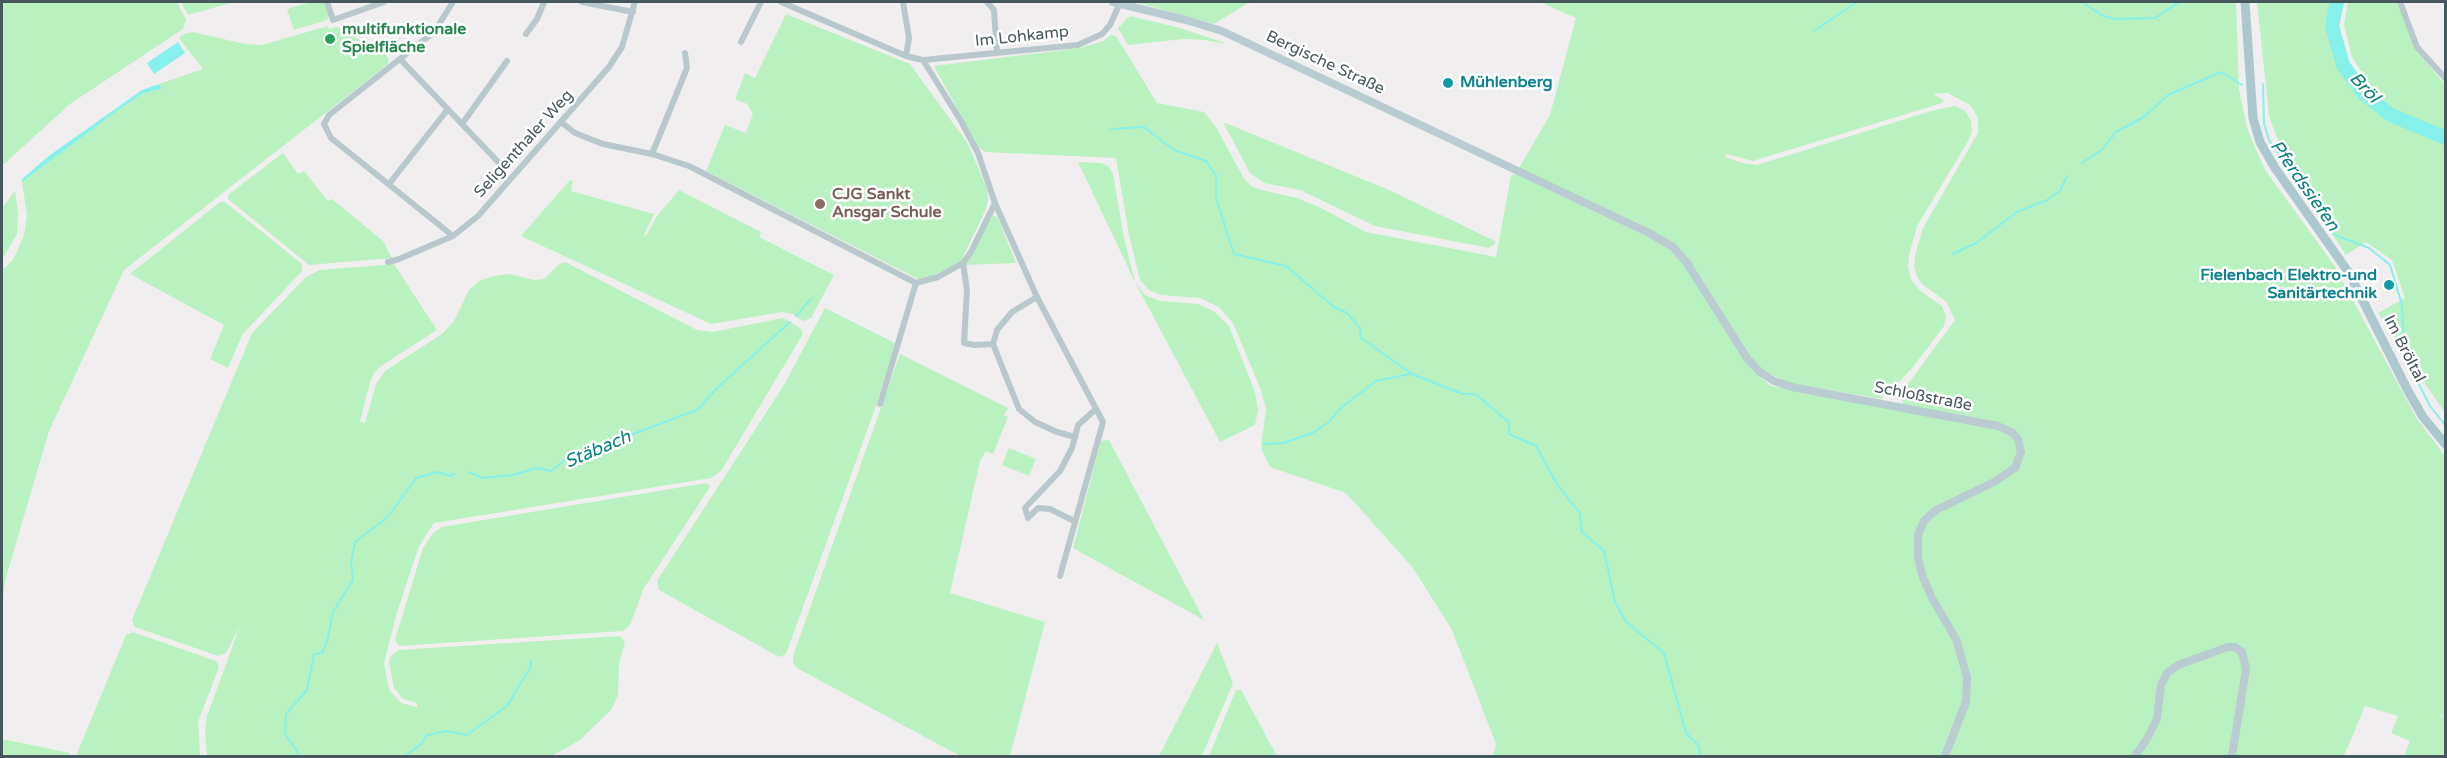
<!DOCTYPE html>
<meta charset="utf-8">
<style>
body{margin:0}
#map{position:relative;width:2447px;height:758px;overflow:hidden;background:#f1eeef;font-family:"Varela Round",sans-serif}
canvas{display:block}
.frame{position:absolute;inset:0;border:3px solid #46585d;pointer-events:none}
</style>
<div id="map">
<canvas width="2447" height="758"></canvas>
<div class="frame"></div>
</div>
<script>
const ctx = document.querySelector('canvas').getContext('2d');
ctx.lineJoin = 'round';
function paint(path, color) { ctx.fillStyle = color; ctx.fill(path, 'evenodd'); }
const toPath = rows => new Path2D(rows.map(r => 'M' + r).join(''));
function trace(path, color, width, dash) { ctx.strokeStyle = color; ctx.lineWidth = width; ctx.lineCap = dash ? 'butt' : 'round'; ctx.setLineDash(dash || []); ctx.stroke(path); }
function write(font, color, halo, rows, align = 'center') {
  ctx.font = font + ' "Varela Round",sans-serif'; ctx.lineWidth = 5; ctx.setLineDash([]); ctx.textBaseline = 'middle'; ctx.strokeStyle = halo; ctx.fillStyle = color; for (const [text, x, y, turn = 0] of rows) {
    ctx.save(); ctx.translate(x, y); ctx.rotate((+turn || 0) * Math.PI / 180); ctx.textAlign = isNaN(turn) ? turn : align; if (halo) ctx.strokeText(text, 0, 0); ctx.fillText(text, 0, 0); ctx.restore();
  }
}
const green = toPath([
 [2,2,177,2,186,20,183,29,70,104,2,166],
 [181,2,234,2,188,15],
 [312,2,325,2,329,16,327,20,294,30,287,9],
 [1136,2,1250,2,1214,24],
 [1540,2,2236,2,2239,90,2248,131,2265,170,2334,265,2417,419,2445,456,2446,713,2434,721,2445,715,2445,756,2404,756,2410,741,2391,733,2398,716,2365,706,2344,756,1493,756,1496,744,1452,630,1413,568,1346,493,1270,467,1261,448,1266,409,1261,390,1233,323,1219,307,1200,298,1161,295,1149,290,1140,280,1129,235,1116,158,986,152,978,147,934,66,1080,48,1103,41,1111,35,1116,36,1157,103,1204,112,1216,127,1243,177,1251,186,1261,190,1297,198,1317,206,1366,232,1496,257,1511,176,1516,174,1657,241,1669,249,1684,264,1753,371,1771,386,1901,410,1903,401,1900,395,1955,320,1947,302,1923,285,1917,277,1914,267,1915,255,1923,228,1978,133,1978,118,1970,105,1948,93,1933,94,1944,100,1942,103,1753,161,1726,154,1726,157,1742,163,1757,165,1931,111,1955,106,1965,111,1971,121,1972,132,1967,143,1917,226,1909,255,1908,267,1911,280,1919,290,1942,306,1946,316,1944,326,1913,367,1889,393,1880,397,1884,398,1882,399,1790,383,1764,371,1750,355,1697,271,1673,243,1519,168,1550,115,1576,18],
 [2257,2,2335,2,2331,27,2339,66,2361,96,2372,107,2370,86,2352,57,2344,25,2348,2,2398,2,2416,49,2445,85,2445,413,2378,313,2405,298,2392,260,2366,242,2346,255,2287,165,2269,116],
 [786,14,910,64,968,144,987,189,988,199,986,209,961,261,939,273,920,280,706,171,725,125,746,133,753,114,747,104,735,99,745,73,755,78],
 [1130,16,1180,28,1228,44,1204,40,1183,39,1128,45,1118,28],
 [328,26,329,29,337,27,386,55,389,60,387,65,124,270,49,431,5,581,2,610,2,270,13,260,24,235,27,215,22,182,121,108,144,93,162,89,159,84,203,69,179,38,184,34,193,32,245,44,262,45],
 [1223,122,1389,190,1495,241,1495,244,1489,248,1375,226,1300,190,1264,183,1250,173],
 [283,153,298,174,304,171,328,201,332,199,383,241,392,258,309,265,228,199,228,195],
 [1078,162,1101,163,1109,167,1113,174,1124,238,1135,282,1145,295,1160,301,1198,304,1215,312,1229,326,1255,392,1258,410,1255,425,1220,442,1135,282],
 [570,180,573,181,571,191,654,214,644,235,646,236,657,216,679,190,761,232,759,237,834,275,811,318,803,321,792,314,782,312,711,324,521,236],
 [15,191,18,215,17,234,2,260,2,208],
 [220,202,225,202,302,264,302,271,242,335,228,368,210,359,224,325,130,274],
 [993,215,998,218,1016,263,964,265,971,257,990,217],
 [565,262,697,330,712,332,783,318,800,328,803,334,721,471,711,478,434,523,419,546,397,612,384,663,389,690,401,703,417,707,417,703,403,699,394,688,389,663,390,657,398,650,620,636,625,642,619,663,618,695,611,710,580,740,552,756,207,756,205,729,207,716,240,626,226,653,218,656,135,627,132,620,252,333,306,277,320,270,394,264,437,330,381,366,374,373,370,382,360,422,365,423,376,384,385,371,442,334,454,321,469,290,479,281,494,276,509,274,534,280,544,279,558,265],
 [825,308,895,343,876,406,786,654,779,657,659,590,657,581,784,385],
 [900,354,1008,408,1004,415,1008,417,993,454,986,451,980,461,950,593,1045,622,1010,756,960,756,797,668,793,663,793,656],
 [1109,440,1204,620,1073,548,1101,441],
 [1009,448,1036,459,1029,476,1002,465],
 [707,483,710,487,644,588,630,625,623,631,399,646,395,640,423,548,433,533,442,527],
 [133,632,216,661,219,667,198,722,200,756,76,756,126,635],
 [1217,643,1233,683,1202,756,1159,756],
 [1236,690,1241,690,1277,756,1209,756],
 [2,739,70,753,69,756,2,756]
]);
const water = toPath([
 [178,42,185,53,154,74,147,63],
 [159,84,162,89,144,93,121,108,22,182,22,179,50,155,142,90]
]);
const stream = toPath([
 [2082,2,2103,16,2116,19,2155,18,2179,2],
 [1814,31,1857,2],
 [2263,84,2264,123,2269,140,2303,191,2335,235,2369,248,2390,265,2402,305,2405,357,2430,406,2446,426],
 [1111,129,1144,127,1174,150,1206,161,1216,175,1216,198,1234,254,1286,266,1334,307,1347,313,1360,328,1361,338,1412,374,1463,394,1475,394,1509,422,1509,434,1536,446,1557,484,1580,513,1582,532,1604,551,1615,602,1626,622,1664,653,1686,733,1699,746,1700,756],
 [2082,163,2103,149,2116,132,2144,117,2168,95,2221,72,2242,85],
 [1953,254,1976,243,2017,212,2047,200,2060,191,2067,176],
 [796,316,811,299],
 [1263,444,1284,443,1312,433,1328,423,1342,407,1376,381,1410,374],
 [469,472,482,478,513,475,537,468,551,471,565,460,699,409,716,389,790,322],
 [299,756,296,749,285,734,286,714,307,690,314,654,322,653,327,642,333,612,353,580,351,562,355,542,388,517,416,478,437,472,450,476,454,474],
 [405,756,421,744,427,735,446,731,467,735,507,706,530,668,531,661]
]);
const river = toPath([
 [2337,2,2332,26,2343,65,2364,94,2391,115,2446,138]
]);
const street = toPath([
 [327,2,333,20,384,2],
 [582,2,633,12],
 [781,2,906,56,923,60,1078,45,1102,34,1110,25,1120,3],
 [903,2,909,38,906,56],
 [987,2,994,10,997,53],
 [2400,2,2417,47,2446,79],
 [526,34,537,19,544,2],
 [741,42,761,2],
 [400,59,502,166],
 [923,60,961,121,978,153,995,203,1037,297,1103,422,1060,576],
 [561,122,575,133,603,144,652,154,689,166,916,283,938,277,963,263,971,252,995,203],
 [462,124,507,61],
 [652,154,687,68,685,53],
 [389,184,448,109],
 [453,236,331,138,324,124,329,115,434,32,453,2],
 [388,262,399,259,453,236,478,216,609,67,622,47,635,2],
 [963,263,967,290,964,343,974,345,993,344,1019,409,1035,422,1057,432,1075,437,1078,425,1096,409],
 [993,344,997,330,1012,312,1037,297],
 [880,404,916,283],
 [1074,521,1050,509,1038,508,1028,518,1025,508,1060,471,1072,448,1075,437]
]);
const secondary = toPath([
 [1113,2,1186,20,1222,31,1649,233,1673,247,1687,263,1747,358,1760,372,1774,381,1792,387,1998,426,2013,433,2018,439,2021,452,2015,468,1994,482,1936,510,1924,521,1918,535,1918,557,1922,575,1932,598,1956,639,1967,677,1966,702,1945,756],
 [2135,756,2147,739,2157,719,2161,685,2167,673,2178,665,2228,647,2235,647,2242,652,2246,669,2232,756]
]);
const primary = toPath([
 [2245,2,2253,118,2260,142,2275,168,2349,273,2407,389,2423,417,2446,445]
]);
const markers = [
 [330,39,6,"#2e9e5b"],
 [1448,83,6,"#0f9aa8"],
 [820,204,6,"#8d6e63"],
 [2389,285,6,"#0f9aa8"]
];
const leisureNames = [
 ["multifunktionale",342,30],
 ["Spielfläche",342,48]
];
const streetNames = [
 ["Im Lohkamp",1022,37,-6],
 ["Bergische Straße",1325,63,25],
 ["Seligenthaler Weg",524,144,-48],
 ["Im Bröltal",2404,349,63],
 ["Schloßstraße",1923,397,11]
];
const cultureNames = [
 ["Mühlenberg",1460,83],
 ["Fielenbach Elektro-und",2377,276,"right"],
 ["Sanitärtechnik",2377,294,"right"]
];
const educationNames = [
 ["CJG Sankt",832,195],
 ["Ansgar Schule",832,213]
];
const waterNames = [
 ["Bröl",2364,88,47],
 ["Pferdssiefen",2304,186,55],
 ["Stäbach",598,450,-23]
];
paint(green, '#baf1c1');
paint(water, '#85f1ea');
trace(stream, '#85f1ea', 2);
trace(river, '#85f1ea', 14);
trace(street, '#b9c8cd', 6);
trace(secondary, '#b9ccd2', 8);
trace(primary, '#adc7cf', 9);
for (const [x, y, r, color] of markers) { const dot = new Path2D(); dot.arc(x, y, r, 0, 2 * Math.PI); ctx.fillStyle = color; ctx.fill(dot); trace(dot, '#fff', 2); }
write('bold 16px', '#27864d', '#fff', leisureNames, 'left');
write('16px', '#46585d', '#fff', streetNames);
write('bold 16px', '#0d838f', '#fff', cultureNames, 'left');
write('bold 16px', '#785e54', '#fff', educationNames, 'left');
write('italic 18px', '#08817a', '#fff', waterNames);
</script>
